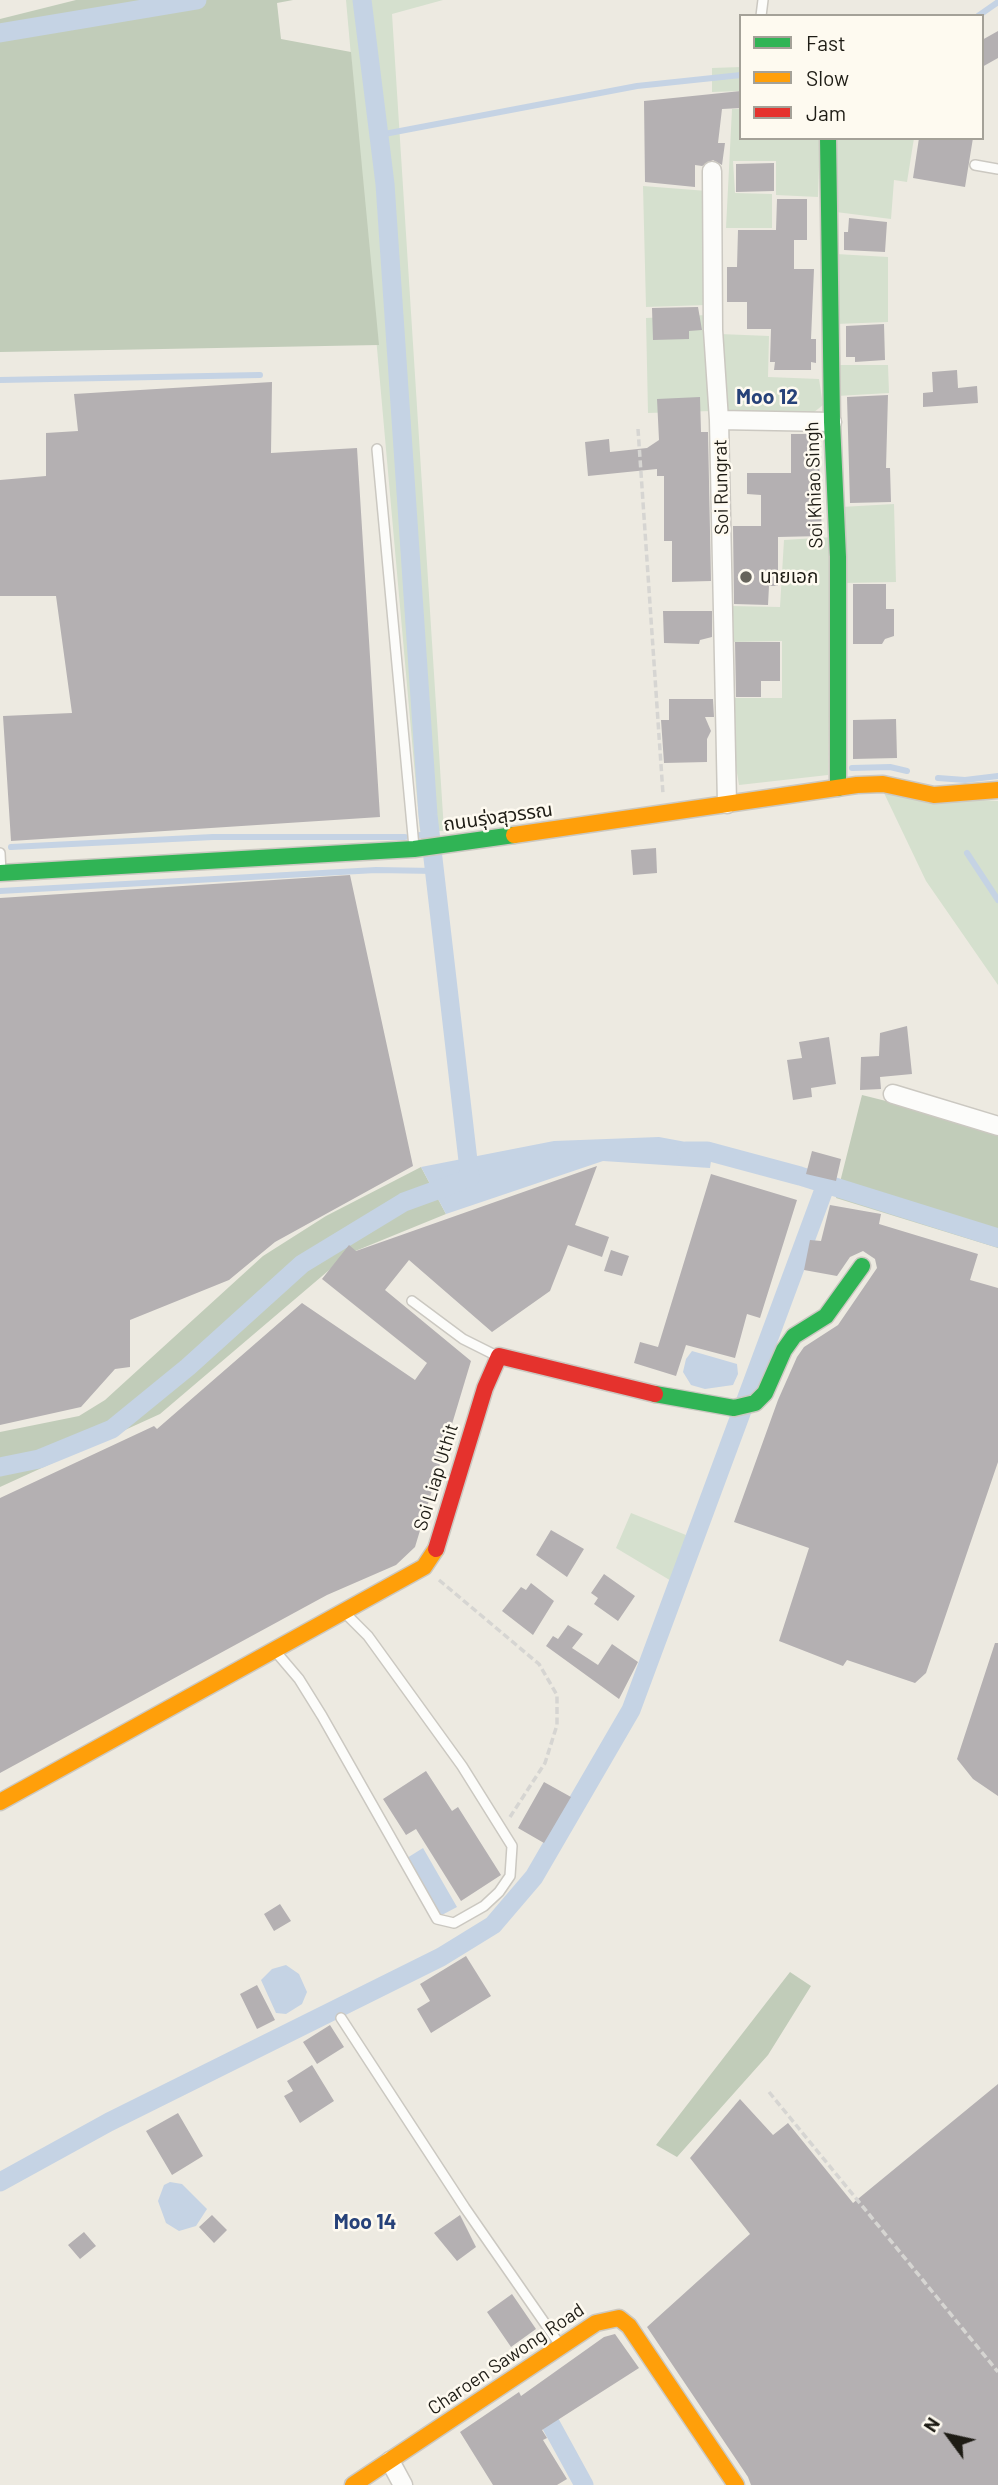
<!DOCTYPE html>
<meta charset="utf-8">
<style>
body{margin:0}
#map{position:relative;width:998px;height:2485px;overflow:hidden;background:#edeae1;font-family:Barlow,sans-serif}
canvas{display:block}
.legend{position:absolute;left:739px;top:14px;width:245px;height:126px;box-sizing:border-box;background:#fefaf0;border:2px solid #a4a198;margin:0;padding:9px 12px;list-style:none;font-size:21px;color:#1e1c15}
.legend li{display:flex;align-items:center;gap:14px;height:35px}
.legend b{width:35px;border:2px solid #a4a198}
.north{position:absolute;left:914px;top:2401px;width:70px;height:70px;-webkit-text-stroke:5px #fefaf0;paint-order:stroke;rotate:303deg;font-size:19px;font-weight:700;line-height:28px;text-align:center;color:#1e1c15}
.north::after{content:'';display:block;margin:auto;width:24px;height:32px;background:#1e1c15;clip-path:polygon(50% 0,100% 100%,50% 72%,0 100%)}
</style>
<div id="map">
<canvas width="998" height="2485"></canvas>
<ul class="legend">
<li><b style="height:9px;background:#30b455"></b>Fast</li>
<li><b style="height:9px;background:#ff9f0a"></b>Slow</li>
<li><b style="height:9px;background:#e5322d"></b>Jam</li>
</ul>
<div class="north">N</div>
</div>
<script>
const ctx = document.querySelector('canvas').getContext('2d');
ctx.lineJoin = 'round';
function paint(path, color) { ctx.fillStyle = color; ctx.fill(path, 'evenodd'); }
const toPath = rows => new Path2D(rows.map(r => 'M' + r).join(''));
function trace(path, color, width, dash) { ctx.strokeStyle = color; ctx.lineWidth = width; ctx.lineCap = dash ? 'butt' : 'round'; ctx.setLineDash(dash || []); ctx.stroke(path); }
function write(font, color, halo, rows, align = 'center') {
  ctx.font = font + ' Barlow,"Noto Sans Thai",sans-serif'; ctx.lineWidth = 5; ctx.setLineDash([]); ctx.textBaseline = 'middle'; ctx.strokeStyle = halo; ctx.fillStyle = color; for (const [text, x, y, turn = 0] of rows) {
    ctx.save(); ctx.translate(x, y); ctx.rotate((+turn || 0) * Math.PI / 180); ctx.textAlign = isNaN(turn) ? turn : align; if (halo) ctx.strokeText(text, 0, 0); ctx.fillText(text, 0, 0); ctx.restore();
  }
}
const green = toPath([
 [346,0,443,0,392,14,444,831,420,831],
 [741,67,741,91,712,92,712,68],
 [732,109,741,109,741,138,820,138,818,197,776,195,776,161,733,161,735,193,772,194,772,228,726,228],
 [836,138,914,138,907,182,894,180,891,219,836,212],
 [643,186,707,191,706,305,646,307],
 [836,254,888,257,888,322,836,324],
 [707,315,711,411,648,413,646,318],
 [720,334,769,336,768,377,819,379,823,405,813,413,728,410,721,389],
 [837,365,888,365,889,393,837,396],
 [894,504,896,582,842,583,841,507],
 [832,537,828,775,739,785,733,749,735,698,782,698,782,641,732,642,731,606,780,607,784,540],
 [884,793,998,801,998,985,926,881],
 [631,1513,686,1535,673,1582,616,1548]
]);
const forest = toPath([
 [76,0,293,0,277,3,281,39,351,52,379,345,0,352,0,19],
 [862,1095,998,1129,998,1248,836,1198],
 [421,1167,446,1214,348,1254,160,1414,0,1487,0,1432,79,1416,105,1400,263,1256,326,1216],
 [790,1972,811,1986,768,2055,677,2157,656,2145]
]);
const water = toPath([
 [659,1137,713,1147,710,1168,603,1161,446,1214,421,1167,554,1141],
 [692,1351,737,1364,738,1374,733,1385,705,1389,691,1385,683,1372,686,1359],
 [423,1848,457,1907,440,1916,407,1858],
 [286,1965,299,1974,307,1992,302,2004,286,2014,276,2013,261,1980,272,1969],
 [170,2182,182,2184,207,2209,196,2226,179,2231,166,2223,158,2201,164,2185]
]);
const stream = toPath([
 [978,16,998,2],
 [379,135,637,86,741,75],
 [0,380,260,375],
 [852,768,890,767,907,771],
 [938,778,965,780,998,776],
 [420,835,430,834],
 [11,847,213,837,405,837],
 [967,853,998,900],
 [0,891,376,870,435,871]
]);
const canal = toPath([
 [362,0,385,184,428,815,470,1178],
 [0,33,197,0],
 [686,1151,707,1151,800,1176,998,1238],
 [0,1467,39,1459,112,1429,188,1367,302,1264,404,1202,459,1182],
 [0,2182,109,2122,441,1957,493,1925,534,1877,631,1710,826,1184],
 [538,2401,584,2485]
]);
const building = toPath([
 [998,31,998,58,982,67,982,40],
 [741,91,741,108,722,109,718,143,725,143,722,165,713,160,702,166,695,165,695,187,645,182,644,101],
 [919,138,973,138,965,187,913,178],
 [774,163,774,191,736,192,736,164],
 [777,199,807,199,807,240,794,240,794,269,814,269,811,339,816,339,816,363,811,362,811,370,774,370,775,362,770,362,771,329,747,329,747,302,727,302,727,267,737,267,738,230,776,230],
 [849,218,887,222,885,252,844,250,844,232,848,232],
 [698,307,702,330,689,331,689,339,653,340,652,308],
 [884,324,885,360,855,362,855,357,846,357,846,326],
 [957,370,958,388,977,386,978,403,923,407,923,393,933,392,932,372],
 [272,382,271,453,357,448,380,817,11,841,3,716,72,713,56,596,0,596,0,480,46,476,46,433,78,431,74,394],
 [888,395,886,468,890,468,891,502,850,503,847,397],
 [700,397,701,432,708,432,711,581,672,582,672,541,664,541,664,476,657,476,657,469,588,476,585,442,609,439,610,452,647,448,659,440,657,399],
 [791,434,818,434,822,536,778,537,778,586,769,586,768,605,734,604,733,526,761,526,761,495,747,494,747,473,791,473],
 [853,584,886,584,886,609,894,609,894,636,885,639,882,644,853,644],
 [663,611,712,611,712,637,700,640,699,644,664,643],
 [735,642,780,642,780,681,761,681,761,697,736,697],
 [669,699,713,699,714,717,705,717,711,731,707,739,707,762,664,763,661,720,669,720],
 [896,719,897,758,853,759,853,720],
 [656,848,657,873,633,875,631,850],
 [350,875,413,1166,275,1242,229,1280,130,1320,130,1367,115,1369,81,1407,0,1425,0,898],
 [907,1026,912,1074,880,1077,881,1089,860,1090,861,1057,879,1056,880,1033],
 [829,1037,836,1084,811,1088,812,1097,793,1100,787,1060,802,1058,799,1042],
 [812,1151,841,1159,836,1181,806,1174],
 [597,1166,575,1225,609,1237,602,1257,568,1245,550,1291,492,1332,409,1260,385,1290,471,1361,415,1547,396,1565,327,1595,0,1773,0,1498,154,1426,157,1429,302,1303,415,1380,427,1363,322,1279,349,1245,356,1251],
 [711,1174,797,1200,760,1318,747,1314,735,1358,686,1345,676,1376,634,1363,640,1342,658,1347],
 [830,1205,881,1214,879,1224,978,1254,970,1280,998,1288,998,1462,926,1673,915,1683,847,1660,843,1666,779,1641,809,1548,734,1522,778,1400,797,1357,804,1347,838,1325,877,1268,875,1259,863,1251,850,1257,837,1276,804,1270,810,1240,821,1241],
 [611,1250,629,1256,622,1276,604,1271],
 [551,1530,584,1549,567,1577,536,1555],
 [604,1574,635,1596,618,1621,594,1604,598,1598,591,1593],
 [531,1583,554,1601,533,1635,502,1611,521,1587,526,1590],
 [568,1625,583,1634,572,1648,598,1665,612,1644,638,1662,619,1699,546,1646,553,1636,558,1639],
 [995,1643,998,1643,998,1796,973,1779,957,1759],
 [426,1771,452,1811,458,1807,501,1875,461,1901,416,1829,406,1835,383,1799],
 [544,1782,571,1797,544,1843,518,1828],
 [280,1904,291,1921,274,1931,264,1914],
 [466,1956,491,1996,431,2033,417,2009,430,2001,420,1984],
 [257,1985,275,2020,257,2029,240,1994],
 [330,2025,344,2047,317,2064,303,2042],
 [312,2065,334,2101,300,2123,284,2096,293,2091,287,2081],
 [998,2084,998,2485,751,2485,748,2477,647,2327,750,2234,690,2158,740,2099,773,2135,788,2123,853,2203],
 [178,2113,203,2156,172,2175,146,2131],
 [212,2215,227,2230,214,2243,199,2227],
 [460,2215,476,2247,457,2261,434,2233],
 [84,2232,96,2246,80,2259,68,2245],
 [512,2294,536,2329,511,2347,487,2312],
 [615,2334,639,2368,542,2430,547,2438,543,2440,567,2479,557,2485,493,2485,460,2432,519,2392,521,2396,604,2337]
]);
const path = toPath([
 [638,429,663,794],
 [439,1580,539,1664,557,1695,557,1725,545,1763,510,1817],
 [769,2092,998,2372]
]);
const lane = toPath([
 [761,16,763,0],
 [975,165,998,169],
 [377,449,414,847],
 [0,853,1,873],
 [412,1301,463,1339,497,1356],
 [276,1652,299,1679,322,1716,437,1919,454,1923,484,1906,499,1892,510,1876,512,1846,462,1766,368,1636,346,1614],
 [341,2018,465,2208,560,2345]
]);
const street = toPath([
 [712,171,713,330,719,420,727,804],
 [719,420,832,422],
 [893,1094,998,1126],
 [390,2461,403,2485]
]);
const fast = toPath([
 [828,138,832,422,838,557,838,788],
 [0,873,414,849,514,835],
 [655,1394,734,1408,755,1403,765,1393,784,1350,794,1336,826,1316,862,1266]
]);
const slow = toPath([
 [514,835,857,785,883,784,934,795,998,790],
 [0,1802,424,1567,436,1549],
 [353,2485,596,2323,619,2318,629,2326,736,2485]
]);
const jam = toPath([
 [436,1549,485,1388,499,1356,655,1394]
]);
const markers = [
 [746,577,7,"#66645c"]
];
const streetNames = [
 ["Soi Khiao Singh",814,485,-92],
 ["Soi Rungrat",721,487,-91],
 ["ถนนรุ่งสุวรรณ",498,817,-8],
 ["Soi Liap Uthit",436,1477,-73],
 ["Charoen Sawong Road",506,2359,-34]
];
const poiNames = [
 ["นายเอก",760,577]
];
const neighbourhoodNames = [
 ["Moo 12",767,397],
 ["Moo 14",365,2222]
];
paint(green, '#d5e0ce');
paint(forest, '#c1ccb9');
paint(water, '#c5d3e4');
trace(stream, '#c5d3e4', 6);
trace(canal, '#c5d3e4', 19);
paint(building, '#b4b0b2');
trace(lane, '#cbc8c1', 12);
trace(street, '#cbc8c1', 21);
trace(fast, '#cbc8c1', 19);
trace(slow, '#cbc8c1', 19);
trace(jam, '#cbc8c1', 19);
trace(path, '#d6d5d2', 3.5, [7, 3.5]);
trace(lane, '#fcfcfa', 9);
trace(street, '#fcfcfa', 18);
trace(fast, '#30b455', 16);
trace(slow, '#ff9f0a', 16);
trace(jam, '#e5322d', 16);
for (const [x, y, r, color] of markers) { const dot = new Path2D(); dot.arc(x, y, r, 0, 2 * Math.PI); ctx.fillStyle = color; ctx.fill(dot); trace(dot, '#fefaf0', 2.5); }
write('19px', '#1e1c15', '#fefaf0', streetNames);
write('19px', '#1e1c15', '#fefaf0', poiNames, 'left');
write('bold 21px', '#274279', '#fefaf0', neighbourhoodNames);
</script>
